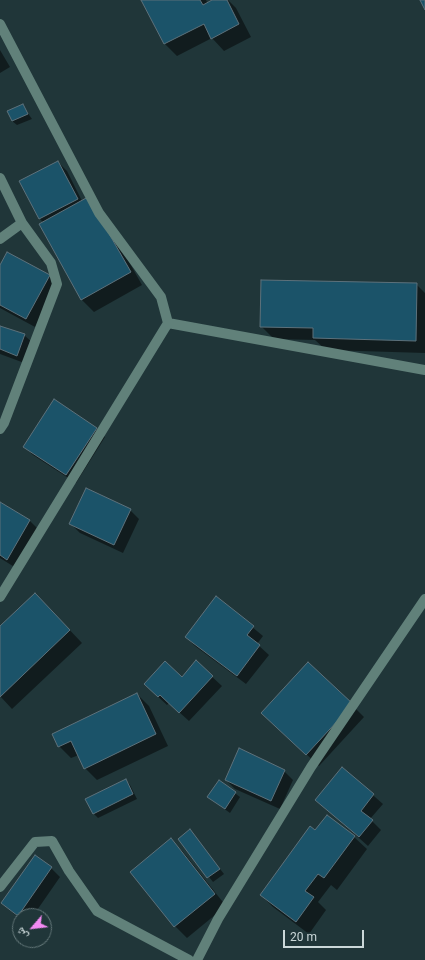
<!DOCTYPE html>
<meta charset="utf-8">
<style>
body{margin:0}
#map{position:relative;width:425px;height:960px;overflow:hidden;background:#203639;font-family:Roboto,"Noto Naskh Arabic",sans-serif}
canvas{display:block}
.north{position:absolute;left:12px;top:908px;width:40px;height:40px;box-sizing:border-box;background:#203639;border:1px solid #647779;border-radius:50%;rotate:242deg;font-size:11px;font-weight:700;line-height:16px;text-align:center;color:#cbd8d9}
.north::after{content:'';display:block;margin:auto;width:14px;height:18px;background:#f28af3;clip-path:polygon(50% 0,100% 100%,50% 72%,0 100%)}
.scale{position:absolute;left:283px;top:930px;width:81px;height:18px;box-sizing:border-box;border:2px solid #cbd8d9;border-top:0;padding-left:5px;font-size:12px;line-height:14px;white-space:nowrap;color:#cbd8d9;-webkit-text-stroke:3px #203639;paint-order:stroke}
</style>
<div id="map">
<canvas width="425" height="960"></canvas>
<div class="north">ش</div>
<div class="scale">20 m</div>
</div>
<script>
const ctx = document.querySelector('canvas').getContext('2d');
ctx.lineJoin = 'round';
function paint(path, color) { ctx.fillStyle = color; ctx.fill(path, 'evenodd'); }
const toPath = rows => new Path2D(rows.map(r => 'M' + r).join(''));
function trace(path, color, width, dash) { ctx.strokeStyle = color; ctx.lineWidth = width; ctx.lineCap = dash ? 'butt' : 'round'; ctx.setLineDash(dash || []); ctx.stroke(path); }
const shadow = toPath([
 [142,0,206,0,208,4,215,0,228,0,236,8,251,37,224,51,212,38,177,56,165,44],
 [0,50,10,67,0,73],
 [22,105,32,119,17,125,12,121],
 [58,162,67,171,82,201,100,210,142,285,94,312,82,300,40,225,44,223,39,218],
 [0,267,49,276,58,285,35,327,0,308],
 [416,284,425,293,425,353,326,350,315,340,274,339,261,326],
 [0,327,24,335,34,344,27,364,0,354],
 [96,428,105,437,76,483,33,455,24,446],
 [0,503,30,521,39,530,16,568,0,558],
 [130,510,139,519,123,553,80,533,71,524],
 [216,597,263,636,257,644,269,655,246,684,195,646,186,637],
 [47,606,82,643,12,709,0,696,0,627],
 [196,662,222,686,189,721,169,703,167,705,154,693,182,678],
 [137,694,149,706,168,746,97,780,85,768,79,755,71,758,59,746],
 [352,705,364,717,319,766,275,725],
 [342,768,383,804,370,819,381,830,368,846,316,800],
 [284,771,293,780,280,809,235,789,226,780],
 [126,780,130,785,137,799,98,818,94,814,86,799],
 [219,781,240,797,230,813,208,797],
 [327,816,354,837,367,849,337,890,331,885,318,902,326,910,309,934,273,907,261,895],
 [190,831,224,874,213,882,179,839],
 [171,840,183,852,226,906,187,938,175,926],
 [51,868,60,877,33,916,20,916,20,919,2,903]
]);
const building = toPath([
 [141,0,200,0,203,5,212,0,227,0,239,24,211,39,204,24,164,44,141,0],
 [420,0,425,0,425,10,420,0],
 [23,104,28,114,12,121,7,111,23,104],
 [58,161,78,199,39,219,19,181,58,161],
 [88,197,131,272,81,300,39,224,88,197],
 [7,252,50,275,26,319,0,305,0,265,7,252],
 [261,280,417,283,416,341,313,338,313,328,260,327,261,280],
 [0,326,25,334,17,356,0,349,0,326],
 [54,399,97,428,66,475,23,447,54,399],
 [86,488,131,509,114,545,69,524,86,488],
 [0,502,30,520,7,560,0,555,0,502],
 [35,593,70,630,0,697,0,626,35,593],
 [216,596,254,626,247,635,260,645,237,676,185,637,216,596],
 [196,660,213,676,179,713,160,695,158,697,144,684,165,661,182,677,196,660],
 [308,662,353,704,306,755,261,713,308,662],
 [137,693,156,734,84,769,71,741,58,747,52,734,137,693],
 [239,748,285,770,271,801,225,780,239,748],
 [342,767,374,794,361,811,373,820,359,837,315,800,342,767],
 [126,779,133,794,93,814,85,799,126,779],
 [219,780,236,792,225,809,207,797,219,780],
 [327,815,355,836,324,878,318,874,305,891,314,897,296,922,260,895,310,826,315,830,327,815],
 [190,829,220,869,207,878,178,839,190,829],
 [171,838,215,894,174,927,130,872,171,838],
 [35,855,52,867,18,916,1,903,35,855]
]);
const minor = toPath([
 [0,24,99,213,161,297,168,323,0,597],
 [0,178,22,223],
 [0,239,22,223,51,263,57,284,4,423,0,429],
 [168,323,425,370],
 [0,887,35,842,52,841,69,871,97,911,189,960],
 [197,960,218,919,311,767,425,599]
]);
paint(shadow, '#0007');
paint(building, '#1b5369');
trace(building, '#5d717b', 1);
trace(minor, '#61817a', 10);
</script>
